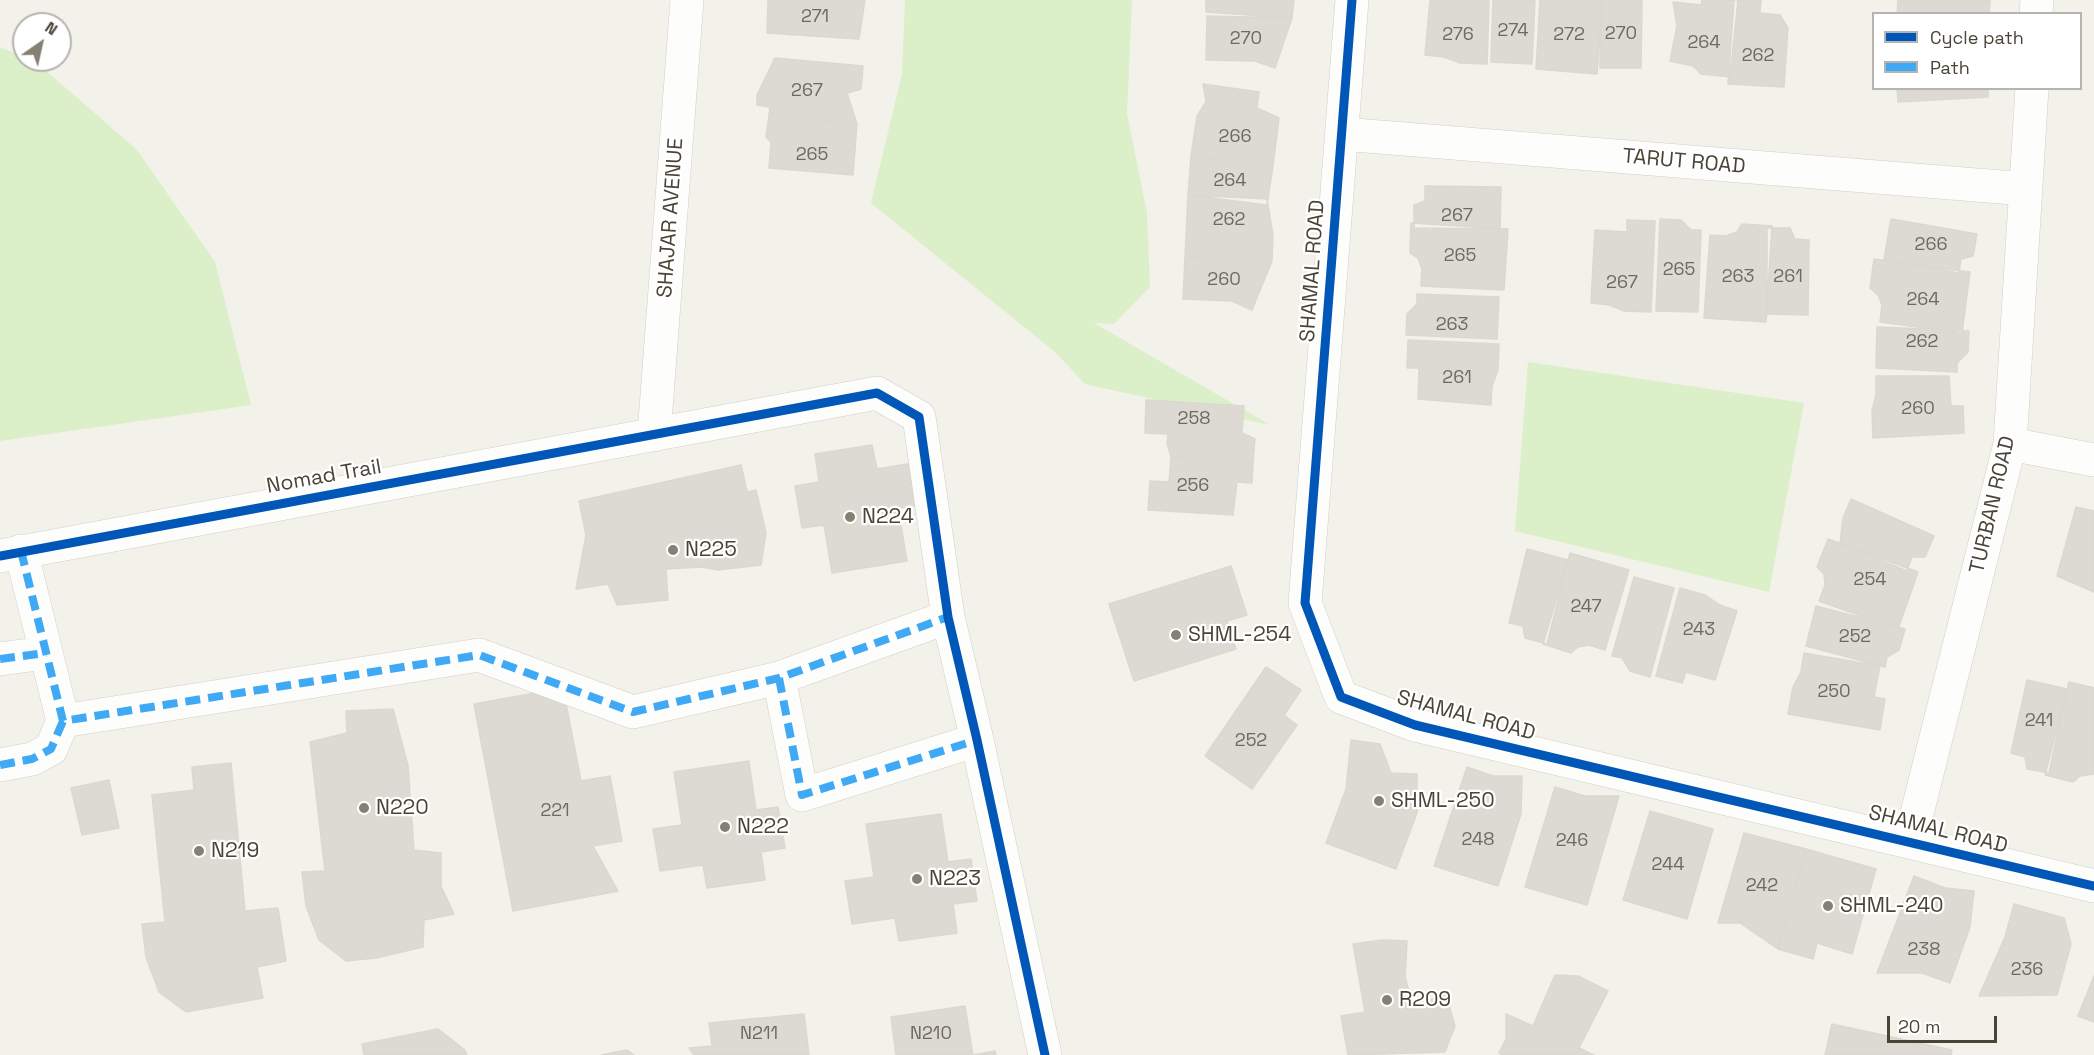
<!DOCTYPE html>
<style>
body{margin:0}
#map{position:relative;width:2094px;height:1055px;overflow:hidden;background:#f2f1ea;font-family:"Space Grotesk",sans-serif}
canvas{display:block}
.legend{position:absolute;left:1872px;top:12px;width:210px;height:78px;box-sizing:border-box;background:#fff;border:2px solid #b6b4ae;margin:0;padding:8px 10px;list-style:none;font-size:18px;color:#494435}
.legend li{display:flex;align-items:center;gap:12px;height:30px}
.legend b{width:30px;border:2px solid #b6b4ae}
.north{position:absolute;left:12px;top:12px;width:60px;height:60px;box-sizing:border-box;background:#fff;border:2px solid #b6b4ae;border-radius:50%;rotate:34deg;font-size:16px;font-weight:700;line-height:24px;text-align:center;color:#494435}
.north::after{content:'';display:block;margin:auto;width:21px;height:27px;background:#848174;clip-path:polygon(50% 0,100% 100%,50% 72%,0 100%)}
.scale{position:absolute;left:1887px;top:1016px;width:110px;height:27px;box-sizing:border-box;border:3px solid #494435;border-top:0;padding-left:8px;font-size:18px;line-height:21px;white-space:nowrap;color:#494435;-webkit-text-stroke:4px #fff;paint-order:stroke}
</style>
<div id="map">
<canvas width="2094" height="1055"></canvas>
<ul class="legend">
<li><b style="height:8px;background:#0057b8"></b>Cycle path</li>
<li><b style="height:8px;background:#3fa9f5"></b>Path</li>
</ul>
<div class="north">N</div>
<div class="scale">20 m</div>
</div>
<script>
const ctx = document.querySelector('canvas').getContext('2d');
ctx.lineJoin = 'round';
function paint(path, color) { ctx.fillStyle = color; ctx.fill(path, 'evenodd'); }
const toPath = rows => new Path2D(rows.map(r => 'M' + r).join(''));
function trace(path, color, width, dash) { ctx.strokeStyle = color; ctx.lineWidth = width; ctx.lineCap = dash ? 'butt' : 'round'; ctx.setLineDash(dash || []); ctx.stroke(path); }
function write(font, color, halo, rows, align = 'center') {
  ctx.font = font + ' "Space Grotesk",sans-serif'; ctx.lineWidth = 4.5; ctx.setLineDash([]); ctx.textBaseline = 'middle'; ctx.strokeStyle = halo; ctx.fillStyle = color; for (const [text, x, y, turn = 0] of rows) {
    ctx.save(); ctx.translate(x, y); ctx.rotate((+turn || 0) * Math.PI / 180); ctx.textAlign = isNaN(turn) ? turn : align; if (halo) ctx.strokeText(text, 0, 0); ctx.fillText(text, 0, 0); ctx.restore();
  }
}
const green = toPath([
 [905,0,1132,0,1127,113,1147,213,1150,287,1114,324,1094,323,1270,425,1085,384,1055,352,871,203,902,74],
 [0,47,24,57,24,60,36,62,137,150,215,262,251,405,0,441],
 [1528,362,1804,403,1769,592,1515,531]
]);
const building = toPath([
 [768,0,865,0,859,39,767,33,768,0],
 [1206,0,1294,0,1292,18,1206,12,1206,0],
 [1430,0,1489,0,1487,64,1460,63,1444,57,1425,55,1430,0],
 [1493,0,1535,0,1532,64,1491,62,1493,0],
 [1540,0,1602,0,1597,74,1536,69,1540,0],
 [1601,0,1642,0,1641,68,1600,68,1601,0],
 [1702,0,1738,0,1730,77,1701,74,1693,66,1670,61,1677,26,1673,2,1701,5,1702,0],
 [1734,0,1761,0,1760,13,1780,15,1788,28,1784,87,1728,84,1734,0],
 [1898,0,1990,0,1989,14,1897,14,1898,0],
 [1207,16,1292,18,1275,68,1255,61,1206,60,1207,16],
 [775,58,863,66,861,89,847,93,857,124,769,115,770,107,757,105,757,95,775,58],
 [1203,84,1259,92,1257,108,1279,118,1273,166,1191,156,1197,116,1206,102,1203,84],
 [1897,88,1988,88,1988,97,1898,102,1897,88],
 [769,115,857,124,853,175,769,168,771,142,766,137,769,115],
 [1191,156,1273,166,1267,205,1188,195,1191,156],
 [1425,186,1501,187,1500,229,1414,228,1414,205,1425,201,1425,186],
 [1188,195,1267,199,1273,235,1272,261,1185,257,1188,195],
 [1660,219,1681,220,1691,230,1701,230,1698,312,1656,311,1660,219],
 [1891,219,1977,234,1973,256,1961,259,1959,273,1884,259,1891,219],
 [1627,220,1655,221,1651,312,1624,311,1609,305,1591,303,1595,230,1627,232,1627,220],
 [1411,223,1508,229,1504,290,1421,286,1422,269,1418,258,1410,253,1411,223],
 [1742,224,1772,226,1766,322,1704,318,1710,235,1726,236,1737,232,1742,224],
 [1767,228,1790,228,1795,239,1809,240,1808,315,1767,314,1767,228],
 [1185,257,1272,261,1252,310,1232,301,1183,299,1185,257],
 [1874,259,1970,272,1962,333,1880,322,1882,305,1878,295,1870,288,1874,259],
 [1417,294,1499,297,1497,339,1406,335,1407,314,1417,304,1417,294],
 [1877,327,1969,331,1968,352,1957,363,1957,372,1876,368,1877,327],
 [1408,340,1499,344,1498,370,1492,386,1491,405,1418,399,1419,368,1407,368,1408,340],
 [1876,376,1949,376,1951,406,1963,406,1964,433,1873,438,1872,411,1876,395,1876,376],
 [1146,400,1244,406,1242,433,1255,439,1253,462,1171,457,1167,443,1168,434,1145,433,1146,400],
 [872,445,877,469,920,462,927,504,898,508,907,561,832,573,824,525,802,528,795,486,819,482,815,454,872,445],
 [1171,457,1253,462,1252,483,1237,482,1233,515,1148,510,1150,481,1169,482,1171,457],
 [741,465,747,492,756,490,766,533,761,565,718,570,701,567,666,569,668,600,617,605,608,584,576,589,586,535,579,501,741,465],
 [1851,499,1934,536,1925,557,1912,557,1907,571,1840,544,1843,518,1851,499],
 [2076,507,2094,511,2094,592,2057,576,2076,507],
 [1828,539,1918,572,1898,629,1819,601,1825,585,1824,574,1817,567,1828,539],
 [1527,549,1568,560,1547,644,1525,638,1523,626,1509,623,1527,549],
 [1570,553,1629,570,1605,650,1589,645,1578,647,1571,653,1543,644,1570,553],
 [1231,566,1247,615,1227,621,1236,649,1134,681,1109,604,1231,566],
 [1634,577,1674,588,1650,677,1630,671,1622,658,1612,656,1634,577],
 [1680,588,1705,595,1720,605,1737,611,1715,680,1686,672,1682,683,1656,676,1680,588],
 [1816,606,1905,629,1899,650,1887,657,1885,667,1806,646,1816,606],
 [1804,653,1880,666,1874,697,1885,699,1880,730,1788,714,1793,687,1801,672,1804,653],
 [1266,667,1301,690,1284,715,1297,725,1252,789,1205,756,1266,667],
 [2027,680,2067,689,2049,773,2027,769,2025,757,2011,753,2027,680],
 [2069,682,2094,688,2094,774,2080,776,2073,782,2045,775,2069,682],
 [563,688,581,781,610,776,622,841,593,846,618,891,513,911,474,704,563,688],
 [393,709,408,766,414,850,441,853,441,886,454,914,424,920,423,947,376,958,346,961,319,940,306,906,302,872,325,871,310,742,347,733,346,711,393,709],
 [1351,740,1380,744,1391,773,1417,774,1417,813,1396,869,1326,843,1346,789,1351,740],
 [749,761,756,810,778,807,785,848,761,852,765,880,707,888,703,865,660,871,653,829,682,825,674,772,749,761],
 [231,763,245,911,278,908,286,961,257,967,263,998,186,1012,159,992,146,957,142,924,165,922,152,795,194,790,192,767,231,763],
 [1467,767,1493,776,1522,776,1521,814,1498,886,1434,866,1467,767],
 [109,780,119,828,82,835,71,788,109,780],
 [1555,787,1585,796,1619,796,1587,905,1525,887,1555,787],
 [1650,811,1713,829,1687,919,1623,900,1650,811],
 [941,814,948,862,971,859,977,901,953,904,957,933,899,941,895,918,852,924,845,881,874,877,866,824,941,814],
 [1744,833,1806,849,1778,949,1740,923,1718,923,1744,833],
 [1806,849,1876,869,1852,954,1817,943,1813,959,1778,949,1806,849],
 [1914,876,1945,888,1974,891,1970,927,1950,983,1922,973,1877,973,1914,876],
 [2014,904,2064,918,2071,944,2057,995,1979,996,2005,937,2014,904],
 [1382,940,1407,941,1405,977,1413,1005,1446,995,1455,1026,1445,1052,1348,1055,1341,1016,1365,1012,1353,944,1382,940],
 [1555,975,1578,976,1608,991,1579,1048,1594,1055,1502,1055,1499,1053,1506,1039,1506,1014,1533,1026,1555,975],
 [2094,976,2094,1022,2078,1016,2094,976],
 [965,1006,973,1055,995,1051,996,1055,896,1055,891,1017,965,1006],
 [804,1014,809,1055,694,1055,689,1048,712,1046,709,1023,804,1014],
 [1832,1024,1952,1050,1951,1055,1825,1055,1832,1024],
 [438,1029,465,1050,467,1055,364,1055,362,1044,438,1029],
 [627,1050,634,1055,601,1055,627,1050]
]);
const minor = toPath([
 [1352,0,1305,603,1341,697,1415,725,2094,886],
 [2036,14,2037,0],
 [1342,134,2026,189],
 [654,435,687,0],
 [2010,444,2094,460],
 [21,551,63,721,479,655,633,712,779,678,948,617],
 [0,556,877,393,919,417,948,617,977,740,1045,1055],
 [0,659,46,653],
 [779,678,802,795,977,740],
 [0,765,32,759,51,749,63,721],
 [1910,841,2010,444,2032,88]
]);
const quiet = toPath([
 [21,551,63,721,479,655,633,712,779,678,948,617],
 [0,659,46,653],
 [779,678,802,795,977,740],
 [0,765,32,759,51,749,63,721]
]);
const cycleway = toPath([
 [1352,0,1305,603,1341,697,1415,725,2094,886],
 [0,556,877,393,919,417,948,617,977,740,1045,1055]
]);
const markers = [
 [850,517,6,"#848174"],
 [673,550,6,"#848174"],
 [1176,635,6,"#848174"],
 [1379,801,6,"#848174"],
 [364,808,6,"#848174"],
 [725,827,6,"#848174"],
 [199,851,6,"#848174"],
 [917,879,6,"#848174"],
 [1828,906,6,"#848174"],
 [1387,1000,6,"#848174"]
];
const numberNames = [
 ["271",815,17],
 ["274",1513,31],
 ["270",1621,34],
 ["276",1458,35],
 ["272",1569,35],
 ["270",1246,39],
 ["264",1704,43],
 ["262",1758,56],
 ["267",807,91],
 ["266",1235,137],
 ["265",812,155],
 ["264",1230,181],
 ["267",1457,216],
 ["262",1229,220],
 ["266",1931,245],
 ["265",1460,256],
 ["265",1679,270],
 ["263",1738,277],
 ["261",1788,277],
 ["260",1224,280],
 ["267",1622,283],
 ["264",1923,300],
 ["263",1452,325],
 ["262",1922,342],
 ["261",1457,378],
 ["260",1918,409],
 ["258",1194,419],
 ["256",1193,486],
 ["254",1870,580],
 ["247",1586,607],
 ["243",1699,630],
 ["252",1855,637],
 ["250",1834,692],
 ["241",2039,721],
 ["252",1251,741],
 ["221",555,811],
 ["248",1478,840],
 ["246",1572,841],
 ["244",1668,865],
 ["242",1762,886],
 ["238",1924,950],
 ["236",2027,970],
 ["N211",759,1034],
 ["N210",931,1034]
];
const streetNames = [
 ["TARUT ROAD",1684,162,5],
 ["SHAJAR AVENUE",671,218,-86],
 ["SHAMAL ROAD",1313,271,-86],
 ["Nomad Trail",324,477,-10],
 ["TURBAN ROAD",1993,505,-77],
 ["SHAMAL ROAD",1466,716,15],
 ["SHAMAL ROAD",1938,830,14]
];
const poiNames = [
 ["N224",862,517],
 ["N225",685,550],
 ["SHML-254",1188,635],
 ["SHML-250",1391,801],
 ["N220",376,808],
 ["N222",737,827],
 ["N219",211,851],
 ["N223",929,879],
 ["SHML-240",1840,906],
 ["R209",1399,1000]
];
paint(green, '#dbefc8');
paint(building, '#dcdad2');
trace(building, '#dbd8d0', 1.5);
trace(minor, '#d0cfc8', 34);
trace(minor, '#fdfdfc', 33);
trace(quiet, '#3fa9f5', 8, [15, 8]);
trace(cycleway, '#0057b8', 9);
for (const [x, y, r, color] of markers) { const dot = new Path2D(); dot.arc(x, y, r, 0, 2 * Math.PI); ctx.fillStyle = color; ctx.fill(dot); trace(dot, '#fff', 2); }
write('18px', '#6e6a5d', null, numberNames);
write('21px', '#494435', '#fff', streetNames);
write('21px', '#494435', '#fff', poiNames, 'left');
</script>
